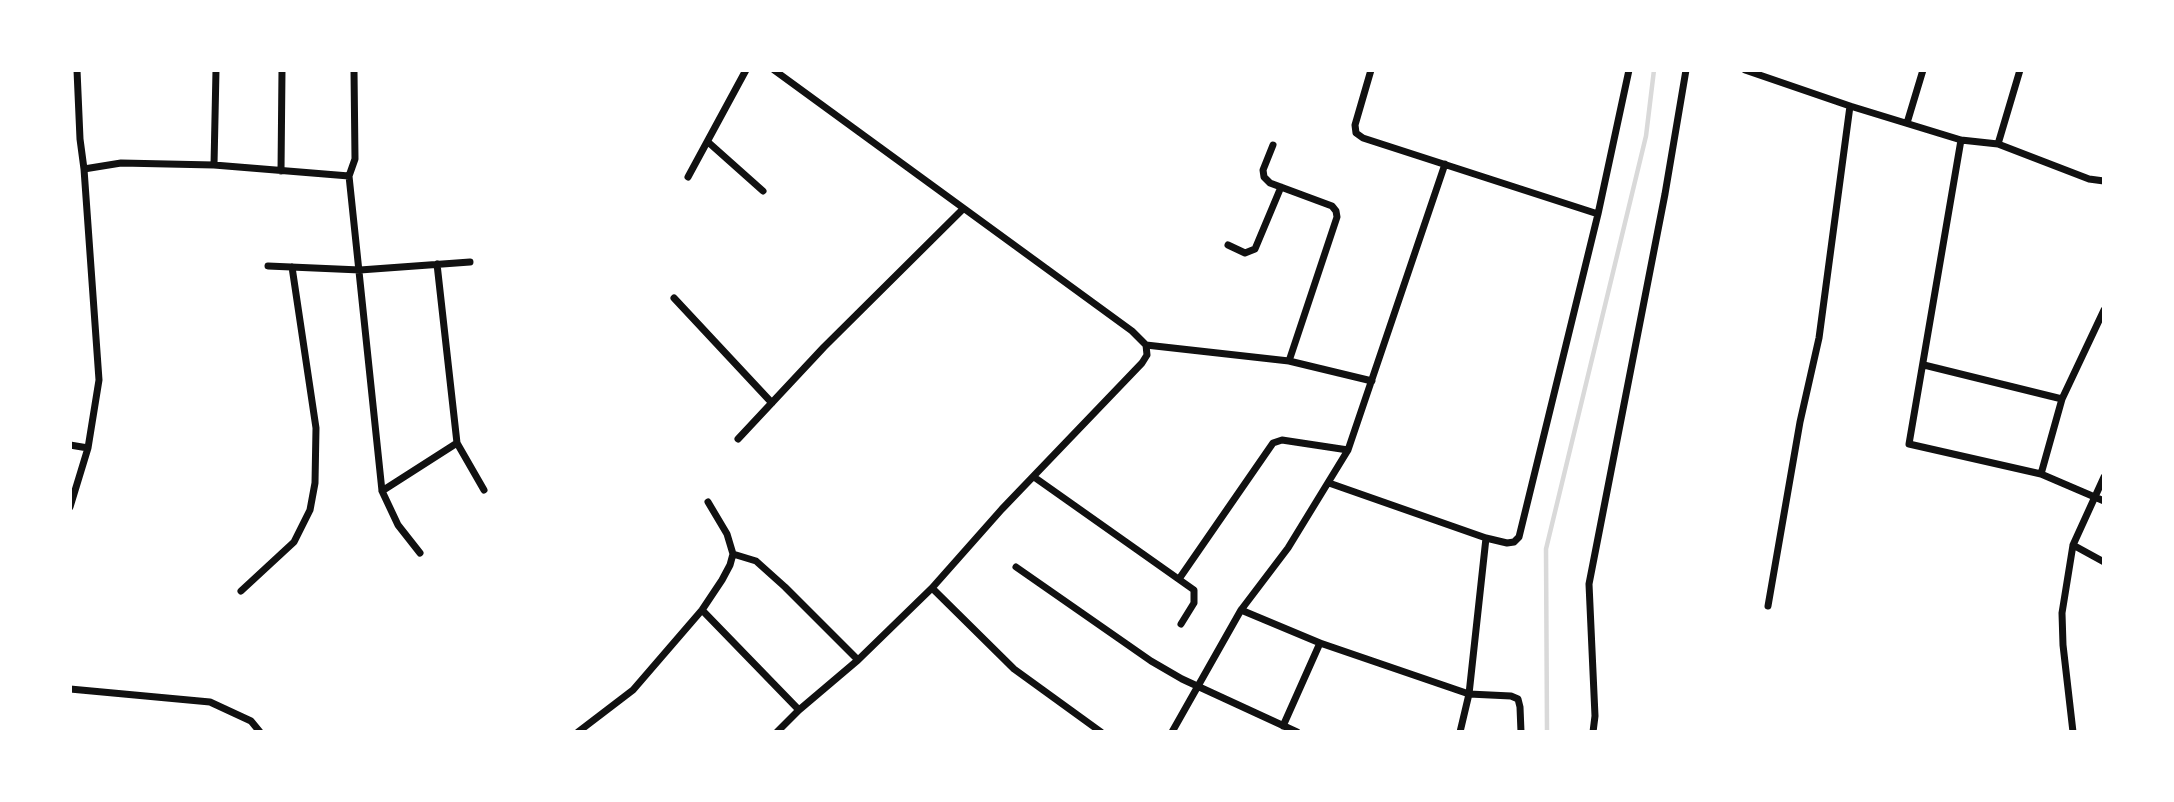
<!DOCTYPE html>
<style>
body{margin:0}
#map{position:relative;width:2174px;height:802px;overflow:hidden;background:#fff;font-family:Karla,sans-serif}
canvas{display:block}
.frame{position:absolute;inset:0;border:72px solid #fff;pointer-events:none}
</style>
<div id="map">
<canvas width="2174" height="802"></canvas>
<div class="frame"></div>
</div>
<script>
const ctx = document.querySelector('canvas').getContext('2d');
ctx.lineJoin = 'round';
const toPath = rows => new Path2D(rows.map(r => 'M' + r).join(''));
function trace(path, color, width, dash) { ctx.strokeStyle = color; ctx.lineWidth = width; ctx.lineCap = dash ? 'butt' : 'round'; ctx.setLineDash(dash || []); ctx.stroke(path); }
const stream = toPath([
 [1547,732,1546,549,1646,136,1654,70]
]);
const minor = toPath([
 [354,70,355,159,349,176,382,491,398,525,420,553],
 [774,70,1132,331,1146,345,1147,355,1142,363,1002,509,932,588,858,660,799,710,777,732],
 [1371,70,1355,125,1356,133,1363,138,1598,214],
 [1745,70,1850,106,1961,140,1998,144,2089,179,2104,181],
 [1907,123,1923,70],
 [1961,140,1909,444,2041,474,2104,501],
 [708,142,763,191],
 [1998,144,2020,70],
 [1273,145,1263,170,1264,177,1270,183,1332,206,1336,211,1337,217,1289,361],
 [214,165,216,70],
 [84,169,121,163,214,165,349,176],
 [281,171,282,70],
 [688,177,746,70],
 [1228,245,1245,253,1255,249,1281,187],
 [437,264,457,443,484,490],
 [268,266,360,270,470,262],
 [674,298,772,403],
 [1146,345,1289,361,1372,381],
 [1924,365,2062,399],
 [738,439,824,347,963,209],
 [70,445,88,448],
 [2041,474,2062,399,2104,310],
 [1034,477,1194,590,1194,603,1181,624],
 [1329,483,1486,538,1507,543,1514,542,1519,537,1598,214,1629,70],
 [382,491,457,443],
 [70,507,88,448,99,380,84,169,80,139,77,70],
 [2073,545,2104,562],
 [733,554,756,561,785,587,858,660],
 [1016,567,1151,661,1182,679,1297,732],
 [1179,579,1273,443,1282,440,1348,450],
 [932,588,1014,669,1101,732],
 [241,591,294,542,310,510,315,483,316,428,292,267],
 [1768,606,1800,422,1819,338,1850,106],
 [702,610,799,710],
 [1241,610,1320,643,1469,694,1511,696,1518,699,1520,707,1521,732],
 [70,689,210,702,251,721,260,732],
 [1283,726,1320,643],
 [578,732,633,690,702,610,722,580,730,565,733,554,727,534,708,502],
 [1172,732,1241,610,1288,548,1348,450,1445,164],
 [1460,732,1469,694,1486,538],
 [1593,732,1595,716,1589,584,1665,194,1686,70],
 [2073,732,2063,645,2062,613,2073,545,2104,477]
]);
trace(stream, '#d9d9d9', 4.5);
trace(minor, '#111', 7);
</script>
